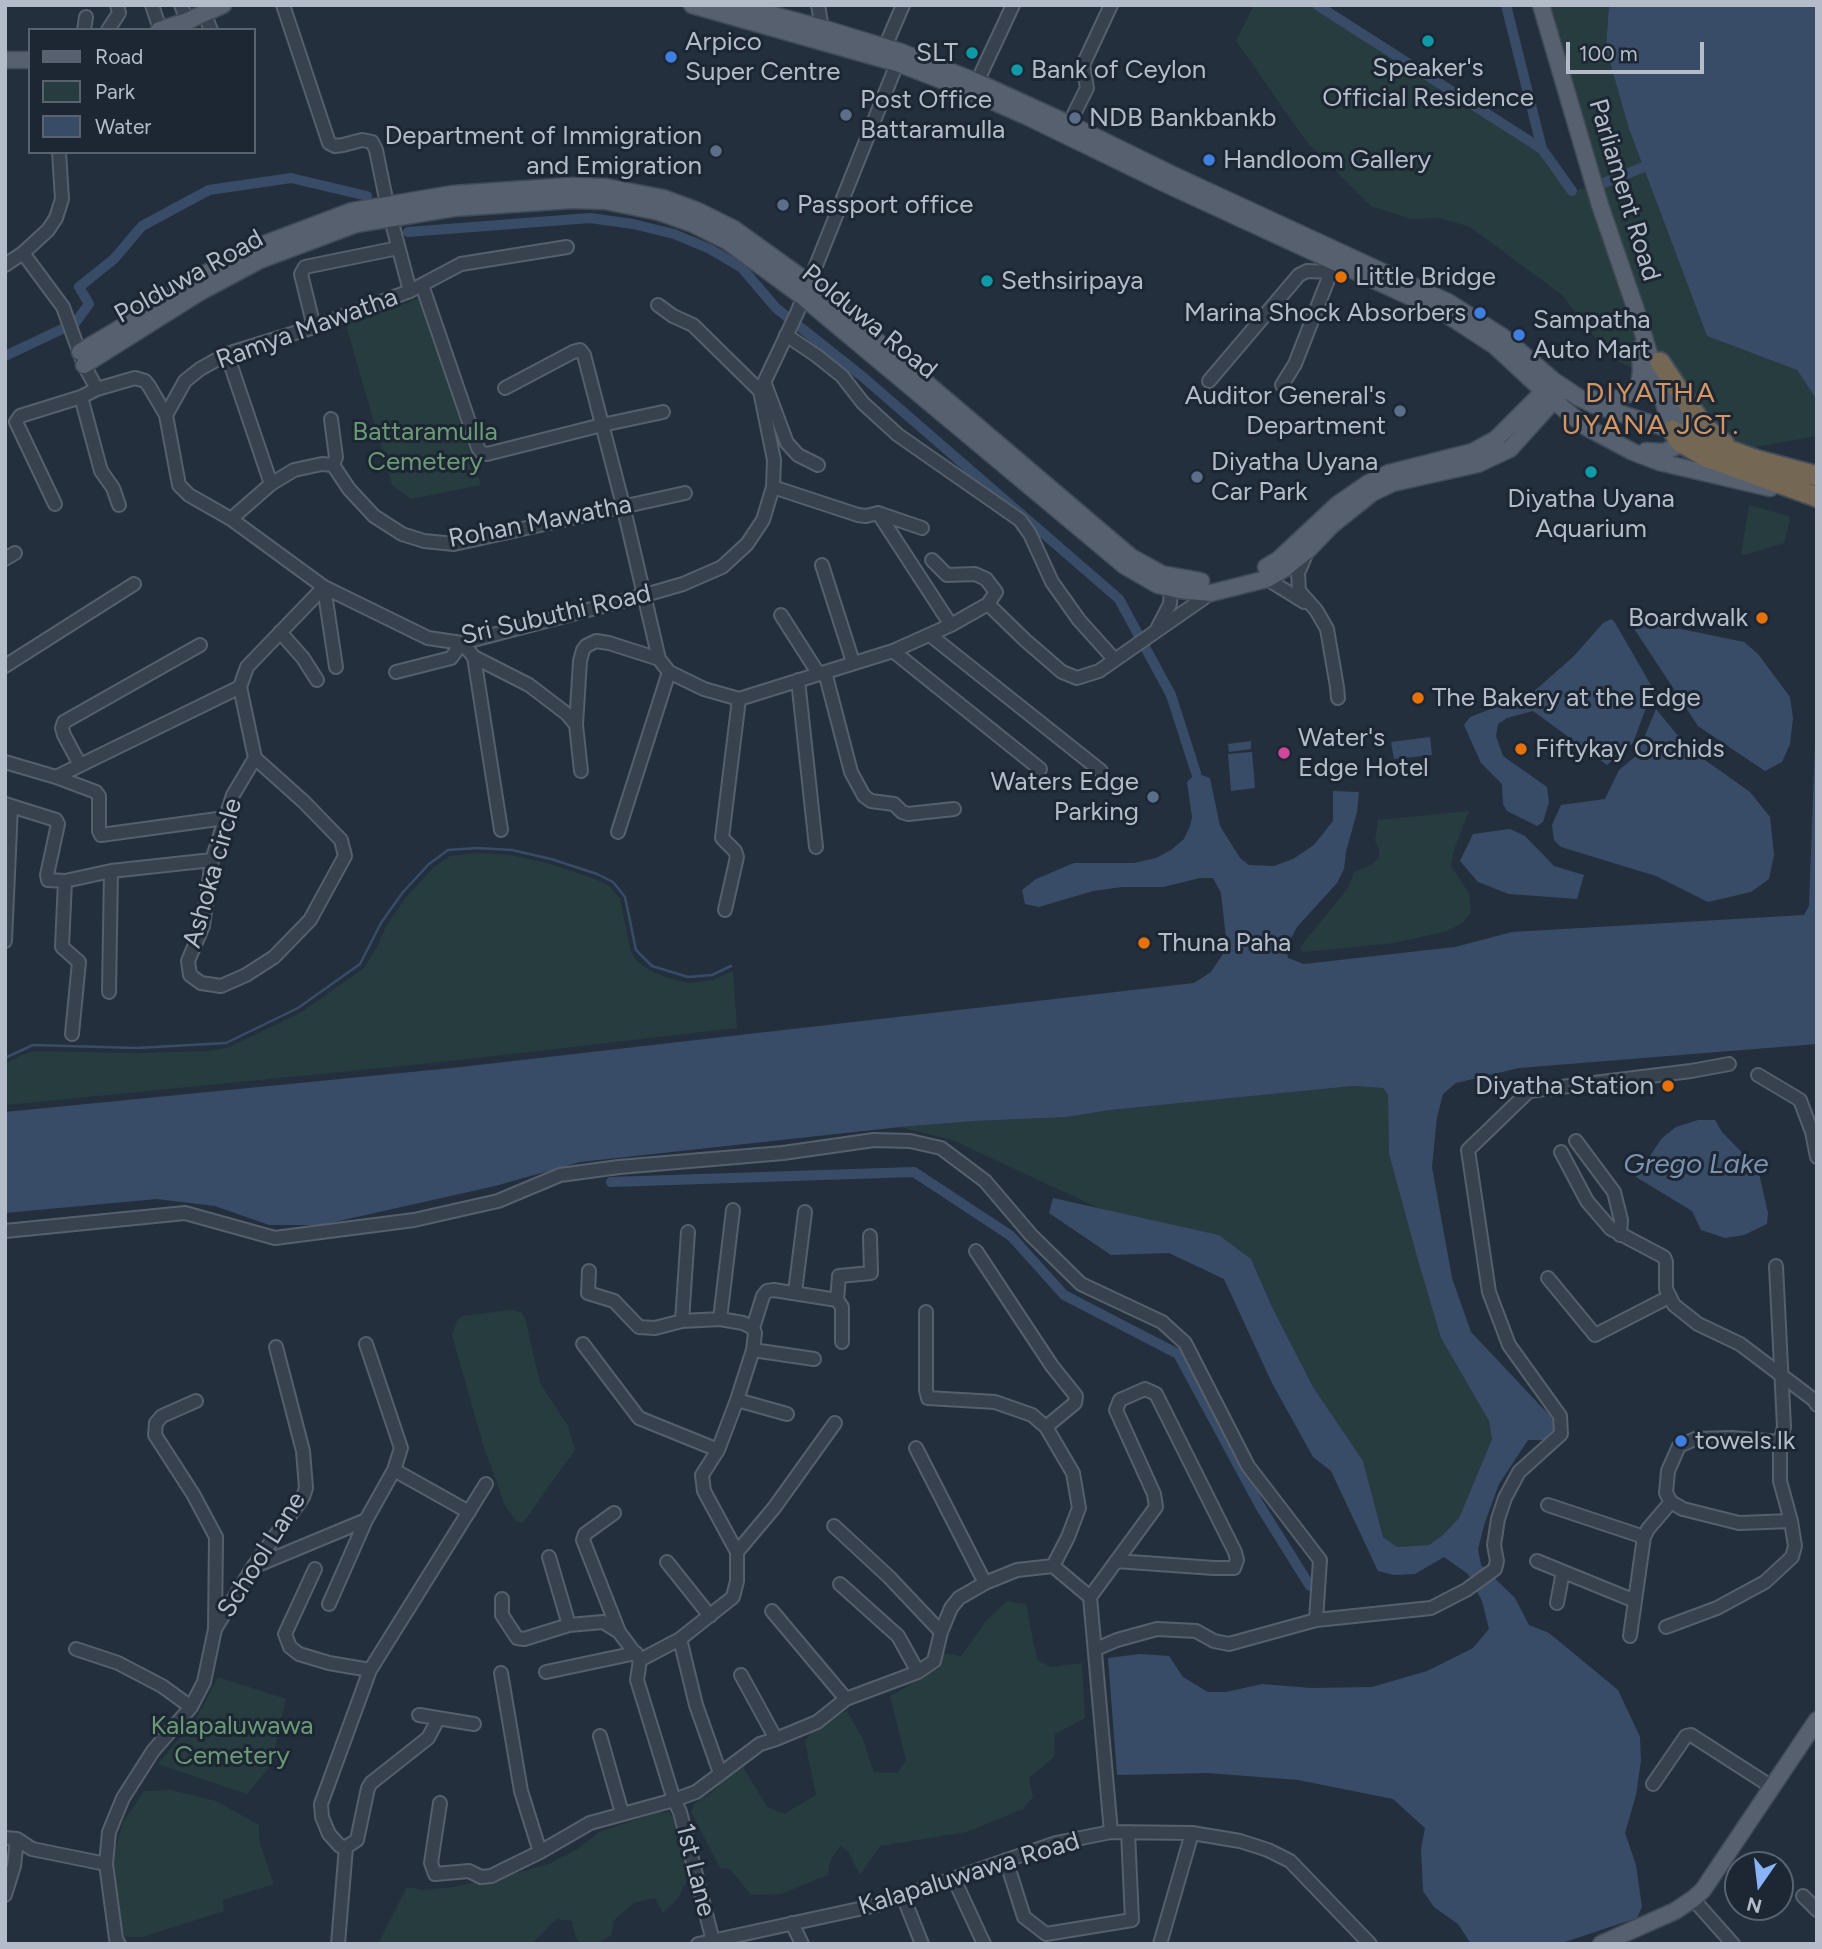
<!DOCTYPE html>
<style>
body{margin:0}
#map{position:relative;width:1822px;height:1949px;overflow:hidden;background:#242f3e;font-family:Figtree,sans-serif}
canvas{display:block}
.frame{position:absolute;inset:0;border:7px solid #b4bcc9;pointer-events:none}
.legend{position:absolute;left:28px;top:28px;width:228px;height:126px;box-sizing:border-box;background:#1d2633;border:2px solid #59626f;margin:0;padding:9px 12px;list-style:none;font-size:21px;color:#b4bcc9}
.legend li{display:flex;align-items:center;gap:14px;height:35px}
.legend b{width:35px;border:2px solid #59626f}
.north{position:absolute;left:1724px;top:1851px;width:70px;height:70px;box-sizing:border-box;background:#1d2633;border:2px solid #59626f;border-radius:50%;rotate:194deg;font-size:19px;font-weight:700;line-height:28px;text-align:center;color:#b4bcc9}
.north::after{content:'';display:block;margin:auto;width:24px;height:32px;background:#8ab4f8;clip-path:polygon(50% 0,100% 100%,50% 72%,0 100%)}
.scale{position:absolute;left:1566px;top:42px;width:138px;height:32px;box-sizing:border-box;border:4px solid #b4bcc9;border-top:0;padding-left:9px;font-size:21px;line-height:24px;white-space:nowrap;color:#b4bcc9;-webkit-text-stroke:5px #1d2633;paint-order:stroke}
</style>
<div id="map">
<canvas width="1822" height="1949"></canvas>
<div class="frame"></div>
<ul class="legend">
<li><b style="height:9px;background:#56606e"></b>Road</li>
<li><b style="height:19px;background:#263c3f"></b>Park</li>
<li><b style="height:19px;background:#394c67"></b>Water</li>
</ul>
<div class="north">N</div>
<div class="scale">100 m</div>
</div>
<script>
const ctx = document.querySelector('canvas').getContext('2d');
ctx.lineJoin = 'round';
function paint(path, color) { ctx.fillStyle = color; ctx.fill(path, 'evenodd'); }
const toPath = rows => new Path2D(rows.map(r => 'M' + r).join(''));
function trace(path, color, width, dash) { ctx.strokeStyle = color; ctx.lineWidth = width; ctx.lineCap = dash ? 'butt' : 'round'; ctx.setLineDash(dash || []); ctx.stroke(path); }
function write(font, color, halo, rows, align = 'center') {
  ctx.font = font + ' Figtree,sans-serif'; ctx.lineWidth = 6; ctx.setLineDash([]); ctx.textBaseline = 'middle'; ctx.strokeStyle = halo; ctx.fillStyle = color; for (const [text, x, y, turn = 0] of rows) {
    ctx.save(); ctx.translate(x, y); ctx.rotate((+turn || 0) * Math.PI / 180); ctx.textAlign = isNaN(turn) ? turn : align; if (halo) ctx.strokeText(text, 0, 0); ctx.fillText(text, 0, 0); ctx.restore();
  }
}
const green = toPath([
 [1254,5,1317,5,1542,149,1573,191,1595,186,1541,5,1609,5,1606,48,1629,129,1707,336,1797,370,1817,400,1817,436,1733,451,1693,411,1641,372,1611,358,1562,295,1470,227,1440,218,1411,219,1371,206,1306,141,1236,41],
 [420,298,481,485,411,499,392,485,346,325],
 [1749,505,1789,516,1790,520,1784,543,1745,555,1741,554],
 [1469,811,1454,850,1451,866,1469,893,1471,912,1463,923,1447,931,1395,943,1304,952,1300,950,1301,946,1348,888,1354,872,1371,865,1379,858,1379,849,1375,841,1378,820],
 [477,853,511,855,550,864,595,879,610,886,620,899,631,952,637,961,649,970,668,978,688,983,713,980,733,971,737,1028,451,1061,7,1105,5,1064,19,1056,34,1051,137,1053,208,1051,227,1048,300,1013,364,968,377,947,386,926,407,896,433,868,450,856],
 [1353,1086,1383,1088,1388,1095,1389,1154,1417,1257,1441,1338,1489,1421,1492,1439,1459,1518,1443,1535,1429,1545,1397,1547,1383,1537,1363,1461,1313,1387,1272,1307,1251,1259,1219,1235,1103,1210,952,1140,900,1127,975,1121,1067,1117,1110,1110],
 [510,1310,521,1312,525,1318,540,1383,568,1426,575,1450,523,1523,516,1521,505,1505,484,1448,452,1335,457,1321,462,1316],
 [1007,1601,1026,1604,1037,1660,1051,1667,1082,1663,1085,1718,1055,1734,1054,1757,1029,1778,1033,1797,1023,1809,967,1832,880,1846,860,1875,848,1851,840,1846,830,1861,828,1875,781,1894,751,1895,730,1869,720,1868,691,1812,694,1804,714,1791,734,1770,742,1765,767,1807,784,1814,816,1795,805,1742,817,1722,847,1711,863,1739,874,1772,897,1773,906,1761,890,1696,938,1669,944,1653,961,1656,986,1621],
 [218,1677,286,1699,271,1765,247,1794,158,1764,197,1717],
 [171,1790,216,1801,259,1825,259,1840,274,1884,223,1900,224,1911,143,1937,124,1937,111,1865,123,1822,144,1791],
 [669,1812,680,1827,688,1879,678,1898,663,1913,655,1898,634,1903,614,1920,611,1935,597,1944,580,1944,575,1936,572,1921,556,1919,532,1944,378,1944,407,1887,424,1890,454,1887,528,1870,551,1863,579,1848,599,1832,656,1813]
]);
const water = toPath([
 [1609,5,1817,5,1817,400,1797,370,1707,336,1629,129,1606,48],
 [1611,619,1614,621,1656,694,1647,705,1633,743,1607,765,1533,711,1507,718,1498,724,1496,736,1503,756,1547,787,1549,802,1543,822,1537,826,1507,811,1503,804,1502,784,1481,763,1464,725,1470,717,1531,694,1574,656,1603,623],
 [1637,620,1744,642,1758,654,1790,697,1793,718,1790,744,1782,762,1765,771,1698,726,1635,630],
 [1817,689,1817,980,1815,983,1817,985,1817,1044,1519,1068,1456,1083,1443,1094,1437,1117,1432,1167,1452,1278,1471,1332,1551,1417,1555,1429,1548,1440,1528,1440,1499,1484,1485,1522,1478,1549,1481,1565,1515,1598,1529,1625,1549,1633,1618,1690,1640,1737,1641,1761,1636,1795,1625,1833,1636,1865,1642,1907,1637,1918,1559,1944,1471,1944,1458,1924,1434,1907,1423,1891,1421,1849,1425,1828,1393,1799,1298,1780,1208,1773,1117,1775,1108,1658,1140,1654,1169,1656,1183,1677,1208,1692,1226,1692,1262,1684,1311,1688,1372,1687,1427,1671,1473,1648,1489,1629,1482,1601,1468,1574,1444,1557,1415,1574,1394,1575,1378,1571,1331,1471,1313,1457,1272,1383,1224,1279,1169,1253,1111,1255,1049,1213,1053,1198,1219,1235,1251,1259,1272,1307,1313,1387,1363,1461,1383,1537,1397,1547,1429,1545,1443,1535,1459,1518,1492,1439,1489,1421,1441,1338,1417,1257,1389,1154,1388,1095,1383,1088,1353,1086,1110,1110,1067,1117,975,1121,900,1127,580,1162,495,1186,321,1225,269,1225,215,1206,157,1199,5,1213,5,1112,452,1068,1194,983,1211,972,1223,954,1226,938,1221,893,1213,878,1200,878,1163,887,1122,887,1093,891,1039,907,1025,904,1022,890,1036,879,1074,863,1134,863,1156,858,1171,850,1184,839,1190,826,1192,817,1187,782,1196,773,1210,778,1220,826,1240,858,1249,865,1274,866,1293,859,1314,845,1333,821,1333,791,1359,792,1357,812,1346,852,1344,869,1337,883,1297,927,1286,948,1288,958,1304,964,1455,947,1512,932,1804,915,1809,906],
 [1656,709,1688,748,1750,792,1770,817,1774,855,1769,879,1751,892,1708,902,1656,876,1561,847,1554,840,1552,825,1561,805,1605,799,1619,770,1637,755],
 [1430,737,1432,755,1394,759,1391,742],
 [1251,741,1251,749,1229,752,1228,744],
 [1252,752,1255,788,1231,791,1228,754],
 [1510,829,1525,836,1554,866,1584,875,1577,899,1509,894,1478,882,1460,861,1473,834],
 [1698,1120,1715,1120,1722,1132,1758,1169,1768,1213,1767,1224,1744,1235,1725,1238,1701,1230,1692,1211,1636,1177,1662,1138,1676,1127]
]);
const stream = toPath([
 [5,1058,33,1045,137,1048,226,1043,298,1008,360,964,381,923,403,892,429,864,448,850,477,848,512,850,551,859,597,874,613,882,625,897,636,950,652,966,688,977,712,975,731,966]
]);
const canal = toPath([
 [1317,5,1542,149,1572,191],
 [1506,5,1542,149],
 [1596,186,1644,167],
 [408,232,590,218,633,224,674,234,710,249,742,268,776,308,863,377,1119,599,1171,695,1196,773],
 [5,356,75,323,89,304,79,287,114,259,142,226,209,190,291,178,367,196],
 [611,1182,914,1172,1011,1236,1064,1295,1178,1354,1260,1506,1310,1586]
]);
const minor = toPath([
 [152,5,160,29],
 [181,5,187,21],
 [283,5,329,143,335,146,343,145,362,140,372,142,376,150,387,204,410,291],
 [818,5,822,28],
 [204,13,211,30],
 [84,30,86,17],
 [108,30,119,13,117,5],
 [885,47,903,5],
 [977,82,1013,5],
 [1069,124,1087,88,1083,65,1111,5],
 [23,253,63,307,84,365,97,389],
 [5,265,23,253,48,230,56,218,62,199,59,152],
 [422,285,478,448,482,453,487,454,602,425,663,412],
 [658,305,673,316,693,325,760,391],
 [314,327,301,274,305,267,398,248],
 [786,335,817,356,842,376,863,403,898,435,1020,520,1030,534,1052,582,1079,620,1114,659],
 [227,354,271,484],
 [1209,381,1299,275,1307,271,1331,272,1338,265],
 [765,384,787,443,798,455,818,465],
 [1282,385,1295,364,1331,272],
 [505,388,573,352,580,350,584,355,623,505,659,659,669,672,704,689,739,699,893,651,951,625,988,604,996,592,986,579,975,574,947,575,932,560],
 [81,397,101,471,113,488,119,505],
 [166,415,185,381,200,369,227,354,314,327,410,291,461,264,567,247],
 [331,419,336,457,333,465],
 [773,487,858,515,866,516,878,513,951,625],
 [55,504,16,422,20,416,81,397,97,389,135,378,145,381,149,386,166,415,179,485,189,495,231,519,324,587,428,638,462,643,645,595,683,584,722,567,747,544,763,520,773,487,774,460,760,391,797,313,900,56],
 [878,513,922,528],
 [231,519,271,484,294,470,322,464,333,465,349,489,374,516,402,534,424,541,454,544,685,493],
 [1307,552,1298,573,1299,591,1316,610,1327,629,1337,687,1338,698],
 [5,559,15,553],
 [822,565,853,662],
 [1267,579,1304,602],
 [324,587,336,667],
 [988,604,1025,640,1062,672,1077,678,1099,671,1211,593],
 [781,615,818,673],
 [1157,629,1170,604,1171,588],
 [280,632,303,658,317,680],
 [930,635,1101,771],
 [893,651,1040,769],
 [474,657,501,830],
 [5,666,134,584],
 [396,672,451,658,462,643,474,657,529,685,567,714,576,725,581,771],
 [825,672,851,772,864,796,871,801,894,804,902,812,908,814,954,809],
 [798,680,816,847],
 [576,725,580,661,583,650,586,646,596,641,609,643,659,659],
 [255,758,304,802,341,840,345,856,310,920,274,957,246,975,221,986,201,983,190,975,188,961,203,926,212,860,233,795,255,758],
 [255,758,240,687,247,667,324,587],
 [5,762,56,777,96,792,99,796,99,831,101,835,225,818],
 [80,765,64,735,62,728,64,722,200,645],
 [56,777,240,687],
 [5,804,56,820,58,824,47,875,48,880,65,881,111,871,212,860],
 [618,832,669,672],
 [65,881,62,947,79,962,72,1034],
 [725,910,737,857,735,851,722,838,739,699],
 [5,941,11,806],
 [109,992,111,871],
 [1758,1075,1800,1100,1812,1132,1817,1157],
 [1576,1141,1614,1192,1621,1220,1620,1235],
 [1561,1152,1587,1201,1611,1229,1664,1257,1666,1262,1666,1289,1674,1305,1698,1324,1740,1344,1814,1400,1817,1405],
 [5,1231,185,1213,275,1238,414,1220,498,1201,560,1175,619,1167,783,1153,874,1140,910,1141,941,1148,985,1181,1031,1235,1081,1284,1162,1322,1185,1343,1248,1466,1320,1560,1316,1620],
 [976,1251,1052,1366,1076,1396,1075,1403,1046,1427],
 [589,1271,588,1293,614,1301,639,1327,655,1328,682,1321,720,1319,743,1323,753,1328],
 [1548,1278,1595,1335,1669,1297],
 [795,1292,805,1212],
 [926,1312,926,1390,928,1398,995,1402,1032,1415,1046,1427,1073,1473,1079,1508,1068,1537,1053,1566],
 [720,1319,733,1210],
 [682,1321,688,1232],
 [842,1342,842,1307,837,1300,839,1276,871,1273,870,1236],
 [583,1344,639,1418,718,1450],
 [753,1350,814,1359],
 [737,1400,787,1414],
 [196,1401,162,1416,156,1423,155,1435,193,1494,216,1537,215,1628],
 [1780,1442,1732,1438,1695,1439,1679,1446,1668,1471,1666,1493,1671,1502,1683,1509,1739,1523,1791,1521],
 [916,1448,985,1583],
 [394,1470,469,1512],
 [1548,1505,1644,1537],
 [614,1513,585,1534,583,1540,619,1632,640,1660,637,1680,674,1800,680,1812,713,1941],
 [834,1526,889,1577,941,1632],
 [737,1552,774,1508,835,1423],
 [549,1557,569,1625],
 [1537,1561,1635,1601],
 [667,1562,710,1616],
 [253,1567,366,1520],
 [315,1569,285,1634,290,1647,299,1654,329,1663,370,1670],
 [840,1584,898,1636,918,1672],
 [502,1599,502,1615,517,1638,524,1639,569,1625,603,1622,619,1632],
 [1557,1603,1563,1572],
 [329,1604,366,1520,394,1470,401,1448,366,1344],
 [772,1611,846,1699],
 [1666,1627,1717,1608,1765,1582,1792,1557,1795,1546,1791,1521,1780,1481,1780,1442,1784,1427,1776,1266],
 [1630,1636,1644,1537,1648,1529,1671,1502],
 [680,1639,696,1705,720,1773],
 [76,1649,118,1663,162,1686,191,1707],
 [1096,1649,1117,1640,1157,1629,1196,1631,1214,1641,1229,1644,1316,1620,1431,1608,1466,1590,1495,1569,1497,1561,1494,1545,1498,1519,1505,1498,1519,1472,1561,1434,1560,1416,1509,1345,1489,1292,1468,1150,1529,1091,1691,1071,1729,1064],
 [640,1660,680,1639,733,1597,737,1581,737,1552,704,1491,702,1475,718,1450,737,1400,753,1350,755,1333,753,1328,763,1296,767,1291,774,1290,837,1300],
 [546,1672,636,1653],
 [501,1673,521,1791,540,1852],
 [741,1675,776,1739],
 [419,1715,474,1724],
 [435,1718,435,1725,428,1738,371,1783,368,1788,357,1840,346,1847,340,1846,329,1834,322,1817,321,1804,370,1670,486,1484],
 [600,1736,622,1813],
 [1653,1784,1686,1736,1691,1735,1772,1787],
 [440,1803,431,1863,435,1874,469,1871,481,1877,491,1876,540,1852,590,1823,674,1800,696,1792,760,1744,776,1739,817,1722,846,1699,918,1672,934,1661,941,1632,951,1608,959,1598,985,1583,1017,1570,1053,1566,1090,1597],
 [1111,1832,1090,1597,1156,1507,1154,1494,1116,1410,1120,1400,1145,1389,1156,1394,1235,1552,1237,1560,1234,1568,1214,1568,1116,1561],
 [5,1838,17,1839,32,1849,106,1864],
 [1006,1860,1024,1917,1046,1934,1132,1920,1128,1832],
 [954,1879,984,1944],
 [5,1895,14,1866,17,1839],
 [903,1896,922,1944],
 [1803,1896,1817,1910],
 [1693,1899,1733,1944],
 [792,1923,802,1944],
 [119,1944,116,1939,106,1864,109,1832,123,1798,153,1751,191,1707,204,1682,215,1629,253,1567,303,1497,306,1488,303,1451,276,1347],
 [338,1944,346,1847],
 [698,1944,877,1905,1056,1843,1111,1832,1192,1833,1240,1841,1268,1850,1290,1861,1370,1944],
 [1160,1944,1192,1833]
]);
const major = toPath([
 [692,5,897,63,967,90,1026,116,1166,184,1443,312,1495,346,1553,400,1586,427,1633,452,1659,462,1770,488],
 [736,5,822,28,901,52,977,82,1069,124,1171,174,1448,302,1503,337,1554,381,1578,397,1594,405,1672,430],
 [1541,5,1600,205,1636,310,1672,430],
 [159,30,187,21,223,5],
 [5,60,30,60],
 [80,352,134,320,193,280,254,248,352,211,452,194,571,186,606,187,663,198,698,211,734,229,809,283,1131,557,1162,574,1201,581],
 [84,365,200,292,260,260,356,224,454,208,571,200,605,201,659,212,693,224,727,241,803,297,1125,566,1158,585,1179,590,1211,593,1267,579,1284,569,1309,549,1332,525,1372,493,1393,483,1478,464,1510,449,1564,389],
 [1590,399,1616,399,1630,393,1639,384,1641,372,1640,348],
 [1646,451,1664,452,1675,447,1683,434,1682,419,1669,385],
 [1266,567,1278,560,1338,504,1367,484,1389,473,1472,452,1496,439,1554,381],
 [1601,1944,1675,1911,1693,1899,1703,1890,1817,1720]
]);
const highway = toPath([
 [1660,362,1693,411,1705,427,1724,443],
 [1672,430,1680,442,1706,457,1817,497],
 [1681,433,1757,460,1817,476]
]);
const markers = [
 [1428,41,7,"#0f9aa8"],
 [972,53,7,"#0f9aa8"],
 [671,57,7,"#3f7fe0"],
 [1017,70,7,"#0f9aa8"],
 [846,115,7,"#5c6f8a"],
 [1075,118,7,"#5c6f8a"],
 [716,151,7,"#5c6f8a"],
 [1209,160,7,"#3f7fe0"],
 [783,205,7,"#5c6f8a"],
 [1341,277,7,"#e8710a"],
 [987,281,7,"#0f9aa8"],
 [1480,313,7,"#3f7fe0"],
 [1519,335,7,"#3f7fe0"],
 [1400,411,7,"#5c6f8a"],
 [1591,472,7,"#0f9aa8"],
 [1197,477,7,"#5c6f8a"],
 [1762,618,7,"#e8710a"],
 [1418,698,7,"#e8710a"],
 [1521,749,7,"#e8710a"],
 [1284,753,7,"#d1479c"],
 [1153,797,7,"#5c6f8a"],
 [1144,943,7,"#e8710a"],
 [1668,1086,7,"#e8710a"],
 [1681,1441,7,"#3f7fe0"]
];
const poiNames = [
 ["Arpico",685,42],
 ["Super Centre",685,72],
 ["SLT",958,53,"right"],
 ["Speaker's",1428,68,"center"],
 ["Official Residence",1428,98,"center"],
 ["Bank of Ceylon",1031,70],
 ["Post Office",860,100],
 ["Battaramulla",860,130],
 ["NDB Bankbankb",1089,118],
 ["Department of Immigration",702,136,"right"],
 ["and Emigration",702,166,"right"],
 ["Handloom Gallery",1223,160],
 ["Passport office",797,205],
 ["Little Bridge",1355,277],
 ["Sethsiripaya",1001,281],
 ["Marina Shock Absorbers",1466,313,"right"],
 ["Sampatha",1533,320],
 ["Auto Mart",1533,350],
 ["Auditor General's",1386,396,"right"],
 ["Department",1386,426,"right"],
 ["Diyatha Uyana",1211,462],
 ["Car Park",1211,492],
 ["Diyatha Uyana",1591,499,"center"],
 ["Aquarium",1591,529,"center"],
 ["Boardwalk",1748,618,"right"],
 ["The Bakery at the Edge",1432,698],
 ["Water's",1298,738],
 ["Edge Hotel",1298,768],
 ["Fiftykay Orchids",1535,749],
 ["Waters Edge",1139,782,"right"],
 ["Parking",1139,812,"right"],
 ["Thuna Paha",1158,943],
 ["Diyatha Station",1654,1086,"right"],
 ["towels.lk",1695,1441]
];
const streetNames = [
 ["Parliament Road",1624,190,73],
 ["Polduwa Road",189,277,-29],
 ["Polduwa Road",869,322,39],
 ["Ramya Mawatha",307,329,-20],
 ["Rohan Mawatha",540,522,-11],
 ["Sri Subuthi Road",556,615,-13],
 ["Ashoka circle",213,873,-74],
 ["School Lane",262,1555,-58],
 ["1st Lane",695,1870,76],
 ["Kalapaluwawa Road",969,1874,-17]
];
const parkNames = [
 ["Battaramulla",425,432],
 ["Cemetery",425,462],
 ["Kalapaluwawa",232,1726],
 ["Cemetery",232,1756]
];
const neighbourhoodNames = [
 ["DIYATHA",1651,394],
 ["UYANA JCT.",1651,426]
];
const waterNames = [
 ["Grego Lake",1696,1165]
];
paint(green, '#263c3f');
paint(water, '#394c67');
trace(stream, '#394c67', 2.5);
trace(canal, '#394c67', 10);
trace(minor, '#565f6c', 16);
trace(major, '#414a57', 19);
trace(highway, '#434c59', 23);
trace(minor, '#38414e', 12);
trace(major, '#56606e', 16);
trace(highway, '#746855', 19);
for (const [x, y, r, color] of markers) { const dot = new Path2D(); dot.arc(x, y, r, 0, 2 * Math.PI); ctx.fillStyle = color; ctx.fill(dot); trace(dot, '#1d2633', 2.5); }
write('26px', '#b4bcc9', '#1d2633', poiNames, 'left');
write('26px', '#b4bcc9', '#1d2633', streetNames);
write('26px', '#6b9a76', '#1d2633', parkNames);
ctx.letterSpacing = '2px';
write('28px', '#d59563', '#1d2633', neighbourhoodNames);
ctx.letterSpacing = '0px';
write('italic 28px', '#7c92b1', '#1d2633', waterNames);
</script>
